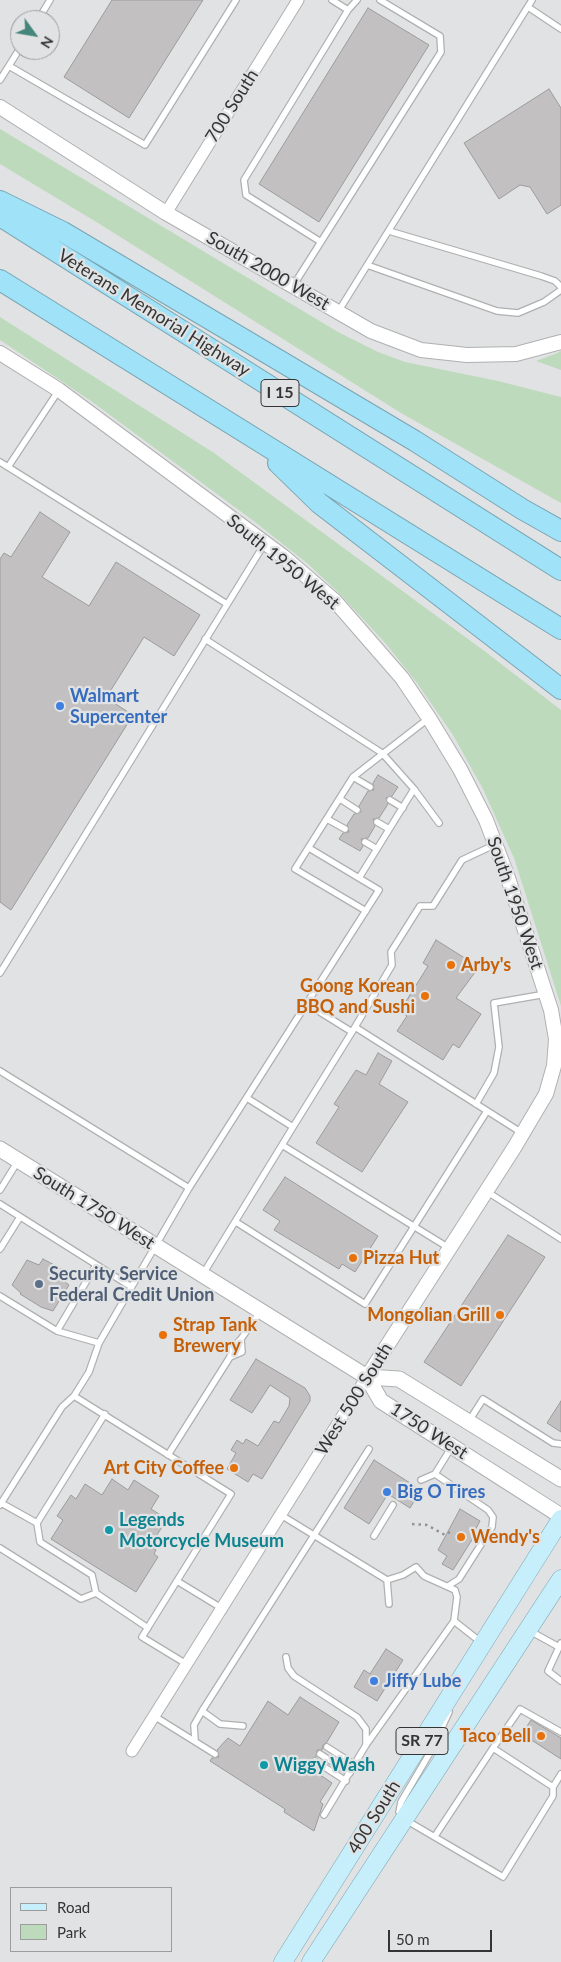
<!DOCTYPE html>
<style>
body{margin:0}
#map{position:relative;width:561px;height:1962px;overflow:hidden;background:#e1e2e3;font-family:Lato,sans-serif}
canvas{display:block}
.legend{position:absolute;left:10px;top:1887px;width:162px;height:65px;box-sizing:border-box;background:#e1e2e3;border:1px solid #9c9c9d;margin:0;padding:6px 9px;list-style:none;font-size:15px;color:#343434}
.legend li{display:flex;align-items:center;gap:10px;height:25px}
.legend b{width:25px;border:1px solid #9c9c9d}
.north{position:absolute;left:10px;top:10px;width:50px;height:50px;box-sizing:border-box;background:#e1e2e3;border:1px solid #9c9c9d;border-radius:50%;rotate:122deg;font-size:14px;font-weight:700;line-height:20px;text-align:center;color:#343434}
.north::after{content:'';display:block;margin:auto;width:18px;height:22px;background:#44877a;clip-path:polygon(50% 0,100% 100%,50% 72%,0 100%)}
.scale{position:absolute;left:388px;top:1930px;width:104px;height:22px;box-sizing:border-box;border:2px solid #343434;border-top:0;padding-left:6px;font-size:15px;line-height:18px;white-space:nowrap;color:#343434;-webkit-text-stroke:4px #e1e2e3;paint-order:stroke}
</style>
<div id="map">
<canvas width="561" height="1962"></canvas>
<ul class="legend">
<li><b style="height:6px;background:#c6eefb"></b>Road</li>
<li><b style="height:14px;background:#bddabc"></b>Park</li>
</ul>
<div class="north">N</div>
<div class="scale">50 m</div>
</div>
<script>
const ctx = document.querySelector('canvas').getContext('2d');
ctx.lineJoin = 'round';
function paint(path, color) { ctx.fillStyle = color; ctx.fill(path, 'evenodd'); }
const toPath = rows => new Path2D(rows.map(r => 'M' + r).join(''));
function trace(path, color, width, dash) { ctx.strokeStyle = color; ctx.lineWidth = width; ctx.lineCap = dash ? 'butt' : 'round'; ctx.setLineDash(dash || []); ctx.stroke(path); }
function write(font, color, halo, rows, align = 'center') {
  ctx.font = font + ' Lato,sans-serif'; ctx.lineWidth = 4.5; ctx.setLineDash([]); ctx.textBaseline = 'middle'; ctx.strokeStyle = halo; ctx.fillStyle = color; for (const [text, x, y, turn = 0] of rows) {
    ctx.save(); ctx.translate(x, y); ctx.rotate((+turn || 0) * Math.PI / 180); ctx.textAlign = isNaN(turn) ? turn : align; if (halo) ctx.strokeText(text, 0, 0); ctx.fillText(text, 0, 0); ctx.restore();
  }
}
const green = toPath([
 [0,129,338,332,378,352,405,362,498,381,561,397,561,503,401,413,98,223,0,164],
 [0,317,214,453,483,650,561,710,561,1006,514,858,483,789,453,735,417,683,387,645,340,594,308,564,255,522,91,401,0,340],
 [561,351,561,370,536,361,555,354]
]);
const building = toPath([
 [112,0,203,0,129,118,64,77,112,0],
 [368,8,429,45,319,222,259,184,368,8],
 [549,89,561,108,561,205,547,214,530,187,520,185,499,199,464,143,549,89],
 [40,512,70,532,42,577,89,606,116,562,200,615,174,656,144,637,106,698,133,715,11,910,0,902,0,559,4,553,11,557,40,512],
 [378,775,398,787,392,796,386,798,388,804,379,818,373,819,375,826,368,838,361,839,363,846,360,851,339,839,343,833,349,832,347,825,354,814,361,812,359,806,368,791,374,790,373,783,378,775],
 [436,940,479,967,456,998,481,1014,459,1048,453,1044,443,1060,397,1031,407,1016,400,1011,428,966,423,963,436,940],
 [378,1053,392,1061,379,1084,408,1102,362,1172,316,1143,339,1107,334,1104,356,1070,366,1075,378,1053],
 [285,1177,378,1236,355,1272,342,1264,339,1269,274,1230,280,1221,263,1210,285,1177],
 [508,1235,545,1257,461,1386,424,1362,508,1235],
 [43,1259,60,1268,62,1271,58,1277,69,1285,53,1311,41,1307,20,1294,21,1293,12,1285,27,1260,39,1265,43,1259],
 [256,1359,305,1388,310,1396,310,1401,262,1479,253,1474,248,1482,227,1469,236,1453,231,1450,237,1440,243,1444,246,1439,258,1446,274,1421,279,1423,289,1406,290,1398,270,1385,252,1413,230,1400,256,1359],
 [561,1401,561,1432,547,1423,561,1401],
 [374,1460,421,1490,410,1508,388,1494,369,1524,344,1508,374,1460],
 [112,1479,128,1490,134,1480,159,1496,151,1509,167,1519,150,1546,156,1550,154,1554,158,1557,136,1592,51,1539,63,1520,57,1516,71,1495,76,1499,85,1484,102,1495,112,1479],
 [460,1509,480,1521,473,1534,475,1535,453,1570,442,1564,447,1556,438,1550,460,1509],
 [386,1649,403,1660,377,1701,354,1687,364,1670,370,1674,386,1649],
 [300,1697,339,1722,327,1742,323,1745,322,1750,317,1750,316,1757,310,1760,312,1765,310,1768,332,1783,320,1802,323,1804,314,1831,284,1812,285,1809,210,1761,212,1758,219,1757,217,1750,228,1738,240,1746,268,1701,288,1715,300,1697],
 [531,1720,561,1738,561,1759,522,1734,531,1720]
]);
const path = toPath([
 [412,1524,427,1525,445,1535,450,1532]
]);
const service = toPath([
 [332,0,348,10],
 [528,7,561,29],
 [38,20,50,0],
 [9,66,145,145,236,0],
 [0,80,20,48],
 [389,231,541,276,555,281,561,287],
 [321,242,246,195,244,180,348,10,357,0],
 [367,265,497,311,518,313,544,302,561,290],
 [293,286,441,52,440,36,380,0],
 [338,312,532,0],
 [0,462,227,604],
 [8,467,59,390],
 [205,639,382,753,414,789,439,823],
 [353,777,370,787],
 [340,799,357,810],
 [390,800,403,808],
 [327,819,345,829],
 [377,822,389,829],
 [365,842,377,849],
 [309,848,359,878],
 [366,911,295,869,353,777,429,718],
 [0,973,265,543],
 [355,1027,522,1133],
 [352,1032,392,965,391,952,420,906,433,906,462,860,494,845],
 [0,1071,189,1188,379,890,359,878,414,789],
 [247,1098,293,1127,352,1032,307,1004],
 [476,1104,494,1073,499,1047,494,1003,546,994],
 [282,1145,449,1248],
 [0,1190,18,1161],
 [486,1191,561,1239],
 [0,1204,130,1286],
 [236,1222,365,1304,487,1111],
 [0,1249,20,1217],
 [203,1274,293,1127],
 [0,1296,57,1331,99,1343],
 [57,1331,96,1265],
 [230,1357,242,1352,241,1339],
 [469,1421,483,1399,553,1443,561,1444],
 [168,1455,230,1357,233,1347,241,1339,260,1312],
 [435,1474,488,1510,493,1517,492,1527,459,1579,448,1586],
 [421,1480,435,1474,451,1448],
 [1,1503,37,1523],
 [0,1505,62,1407,74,1396],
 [281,1515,387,1580,403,1575,416,1567,424,1576,455,1590,457,1597,454,1621,366,1745,324,1815],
 [374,1536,393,1505],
 [0,1548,81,1599,96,1593,148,1628],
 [387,1580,389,1604],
 [177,1581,223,1609],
 [96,1593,92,1575,40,1542,37,1523,105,1414],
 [454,1621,482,1643],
 [530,1631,559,1647],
 [561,1643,548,1671,561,1681],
 [286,1657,288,1668,294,1676,357,1717,366,1729,366,1745],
 [188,1665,142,1637,231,1494,74,1396,89,1372,99,1343,189,1188],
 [202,1711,220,1724,243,1726],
 [154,1716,215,1754],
 [195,1740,194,1725,202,1711,369,1449],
 [327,1747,355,1765],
 [493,1748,520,1709,561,1732],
 [320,1754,350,1773],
 [315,1761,346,1781],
 [553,1787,561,1774],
 [435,1836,493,1748,553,1787,553,1796,503,1877,404,1819,399,1812,401,1802,431,1751,449,1712]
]);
const minor = toPath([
 [166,213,298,0],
 [132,1751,367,1377]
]);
const tertiary = toPath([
 [0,107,166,213,371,331,421,350,467,355,516,354,561,342],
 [0,353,59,390,284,557,335,601,402,678,429,718,460,769,486,820,507,875,551,1010,556,1039,554,1066,546,1094,514,1148,367,1377]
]);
const secondary = toPath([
 [0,1149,367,1377,381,1401,561,1516],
 [367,1377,399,1379,561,1479]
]);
const primary = toPath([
 [283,1962,561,1519],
 [311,1962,561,1579]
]);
const motorway = toPath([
 [0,201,63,232,415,441,522,509,561,531],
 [0,216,561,570],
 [0,280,561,629],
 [278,463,319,503,561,689]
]);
const markers = [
 [60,706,5,"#3f7fe0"],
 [451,965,5,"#e8710a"],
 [425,996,5,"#e8710a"],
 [353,1258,5,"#e8710a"],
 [39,1284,5,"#5c6f8a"],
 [500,1315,5,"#e8710a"],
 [163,1335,5,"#e8710a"],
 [234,1468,5,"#e8710a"],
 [387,1492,5,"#3f7fe0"],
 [109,1530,5,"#0f9aa8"],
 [461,1537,5,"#e8710a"],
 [374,1681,5,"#3f7fe0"],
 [541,1736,5,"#e8710a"],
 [264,1765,5,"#0f9aa8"]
];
const shields = [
 [280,393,38],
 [422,1741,52]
];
const shieldNames = [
 ["I 15",280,393],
 ["SR 77",422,1741]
];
const streetNames = [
 ["700 South",232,106,-58],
 ["South 2000 West",268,271,30],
 ["Veterans Memorial Highway",154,313,32],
 ["South 1950 West",283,562,39],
 ["South 1950 West",515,903,71],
 ["South 1750 West",94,1208,32],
 ["West 500 South",354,1399,-58],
 ["1750 West",429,1431,33],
 ["400 South",374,1817,-58]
];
const shopNames = [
 ["Walmart",70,696],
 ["Supercenter",70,717],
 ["Big O Tires",397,1492],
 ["Jiffy Lube",384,1681]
];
const foodNames = [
 ["Arby's",461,965],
 ["Goong Korean",415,986,"right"],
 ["BBQ and Sushi",415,1007,"right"],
 ["Pizza Hut",363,1258],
 ["Mongolian Grill",490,1315,"right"],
 ["Strap Tank",173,1325],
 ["Brewery",173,1346],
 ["Art City Coffee",224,1468,"right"],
 ["Wendy's",471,1537],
 ["Taco Bell",531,1736,"right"]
];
const serviceNames = [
 ["Security Service",49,1274],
 ["Federal Credit Union",49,1295]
];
const cultureNames = [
 ["Legends",119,1520],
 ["Motorcycle Museum",119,1541],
 ["Wiggy Wash",274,1765]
];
paint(green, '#bddabc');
paint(building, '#c2c0c0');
trace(building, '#9c9b9b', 1);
trace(service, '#afb0b1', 8);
trace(minor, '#afb0b1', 13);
trace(tertiary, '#afb0b1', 16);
trace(secondary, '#afb0b1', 17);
trace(primary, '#7aa5b3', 19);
trace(motorway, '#7aa5b3', 22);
trace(path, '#949495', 2.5, [2.5, 4]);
trace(service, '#fff', 5.5);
trace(minor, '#fff', 11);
trace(tertiary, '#fff', 14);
trace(secondary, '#fff', 15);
trace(primary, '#c6eefb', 18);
trace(motorway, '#a0e2f8', 20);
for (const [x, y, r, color] of markers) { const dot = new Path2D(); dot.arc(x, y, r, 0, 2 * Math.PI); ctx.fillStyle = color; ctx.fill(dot); trace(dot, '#e1e2e3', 2); }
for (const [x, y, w] of shields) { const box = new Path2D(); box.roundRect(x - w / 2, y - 13.5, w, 27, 4); ctx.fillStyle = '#e1e2e3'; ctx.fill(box); trace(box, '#343434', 1); }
write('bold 16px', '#343434', null, shieldNames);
write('18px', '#343434', '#e1e2e3', streetNames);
write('bold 18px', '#366cbe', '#e1e2e3', shopNames, 'left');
write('bold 18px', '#c56008', '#e1e2e3', foodNames, 'left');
write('bold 18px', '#4e5e75', '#e1e2e3', serviceNames, 'left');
write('bold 18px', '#0d838f', '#e1e2e3', cultureNames, 'left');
</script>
